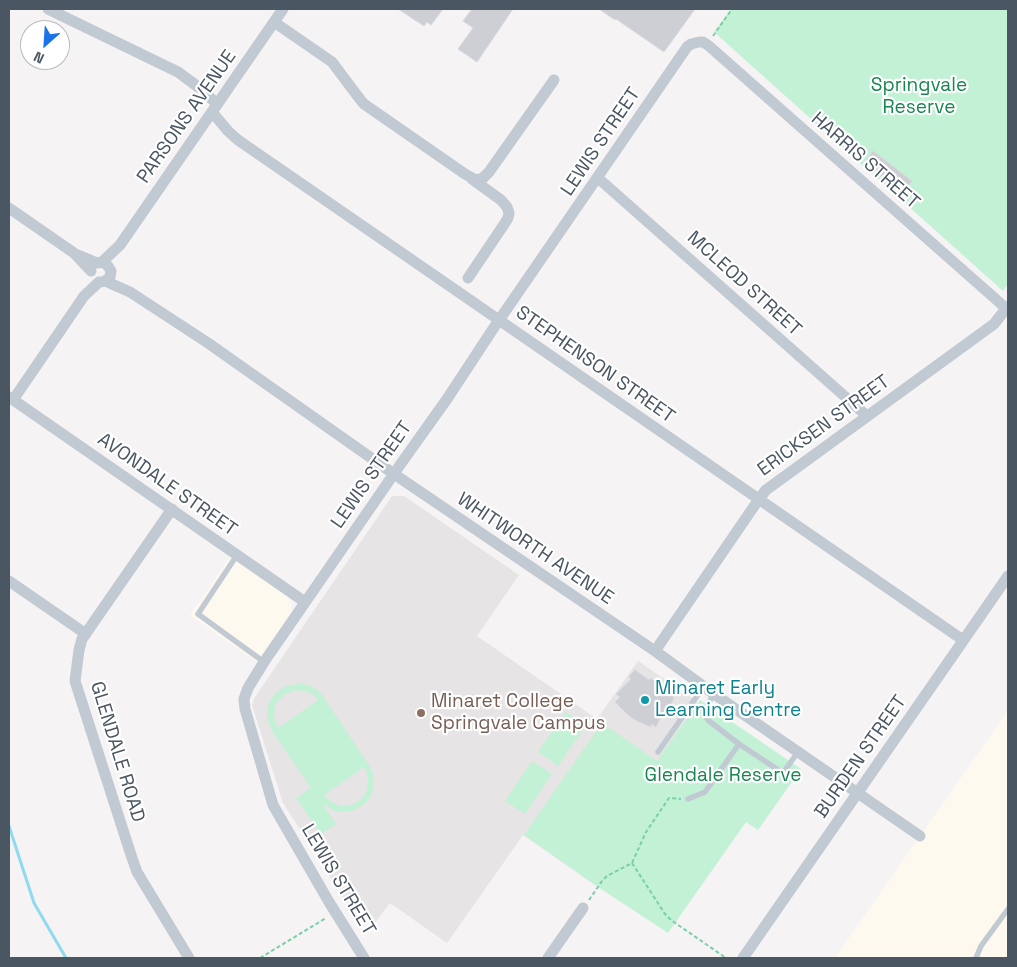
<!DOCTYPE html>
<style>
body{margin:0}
#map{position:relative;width:1017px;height:967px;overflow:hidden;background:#f5f3f3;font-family:"Space Grotesk",sans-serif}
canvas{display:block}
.frame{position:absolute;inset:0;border:10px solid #4a5661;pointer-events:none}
.north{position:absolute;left:20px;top:20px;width:50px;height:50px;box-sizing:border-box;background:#fff;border:1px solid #b7bbc0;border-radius:50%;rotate:206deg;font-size:14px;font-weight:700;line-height:20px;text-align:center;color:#4a5661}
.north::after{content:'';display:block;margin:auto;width:18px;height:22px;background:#1a73e8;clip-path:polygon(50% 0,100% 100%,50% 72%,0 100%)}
</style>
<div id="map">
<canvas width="1017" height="967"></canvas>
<div class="frame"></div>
<div class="north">N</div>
</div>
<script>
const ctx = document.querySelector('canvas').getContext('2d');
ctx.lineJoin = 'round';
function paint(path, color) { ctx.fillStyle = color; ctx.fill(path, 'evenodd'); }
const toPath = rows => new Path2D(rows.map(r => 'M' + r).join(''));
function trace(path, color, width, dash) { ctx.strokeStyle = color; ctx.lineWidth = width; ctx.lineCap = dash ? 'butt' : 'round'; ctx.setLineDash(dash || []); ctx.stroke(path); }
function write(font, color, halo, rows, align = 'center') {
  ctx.font = font + ' "Space Grotesk",sans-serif'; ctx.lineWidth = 4.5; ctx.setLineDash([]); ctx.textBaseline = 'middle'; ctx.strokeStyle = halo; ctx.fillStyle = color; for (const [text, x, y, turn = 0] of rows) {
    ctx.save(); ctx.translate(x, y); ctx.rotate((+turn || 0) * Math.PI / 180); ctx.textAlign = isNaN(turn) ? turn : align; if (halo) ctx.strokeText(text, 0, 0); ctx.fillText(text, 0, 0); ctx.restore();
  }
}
const commercial = toPath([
 [230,557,288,597,292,604,291,612,257,662,190,615],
 [1008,711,1008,958,835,958,926,827]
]);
const education = toPath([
 [392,496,404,496,519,575,477,636,597,719,638,661,698,702,658,761,595,885,523,835,447,943,390,903,374,924,348,905,283,803,252,705,255,697]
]);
const green = toPath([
 [731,9,1008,9,1008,284,1003,291,714,32],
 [299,683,311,686,321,693,369,765,374,777,373,790,370,798,362,806,356,809,351,811,341,812,333,810,322,803,336,824,321,834,296,798,311,788,272,731,267,717,267,712,269,702,275,694,284,687],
 [297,690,309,692,315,696,318,700,278,728,275,722,274,714,276,703,285,694],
 [364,767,368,776,368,784,366,793,360,800,352,805,343,806,335,804,326,798,324,795],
 [700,700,801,769,758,830,746,822,668,933,595,885,524,835,602,723,657,761],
 [566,712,586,725,558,766,538,752],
 [532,761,552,774,525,814,505,801]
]);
const stream = toPath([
 [9,826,34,903,66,958]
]);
const building = toPath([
 [398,9,443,9,431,25,427,22,424,26,398,9],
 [472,9,513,9,477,62,458,49,473,28,463,21,472,9],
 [599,9,695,9,664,52,616,19,615,20,599,9],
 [873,151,912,181,903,192,864,163,873,151],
 [635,670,649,680,650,678,661,686,660,688,674,697,669,709,665,708,656,727,652,724,651,727,635,720,627,714,615,702,620,697,616,694,631,679,629,676,635,670]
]);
const path = toPath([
 [713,36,732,9],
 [632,863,665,914,671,920,726,958],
 [589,900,602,881,607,876,632,863,646,832,669,798,681,799],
 [260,958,326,918]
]);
const service = toPath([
 [237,555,198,614,264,662],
 [714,694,706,707,705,712,705,716,709,721,739,744,783,773,798,752],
 [658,752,704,686],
 [688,799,705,792,739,744],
 [976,958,981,946,1008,909]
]);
const minor = toPath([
 [48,9,178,72,201,89,217,104],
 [274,22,332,62,359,98,364,104,465,174,476,180,483,178,489,172,554,80],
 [212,112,228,131,238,140,963,640],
 [598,178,867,416],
 [9,208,74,253,91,271],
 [78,255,97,263,103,262,108,266,111,271,110,277,105,281,101,282],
 [102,262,120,245,283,9],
 [468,278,505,223,508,218,509,213,507,207,501,200,472,179],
 [105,281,130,292,208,343,394,474,655,651,714,694,920,836],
 [9,397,305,602],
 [13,400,84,296,99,282],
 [172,509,82,639,79,650,75,681,132,858,137,872,189,958],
 [9,581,86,634],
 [655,651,759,499,766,490,994,324,1008,306],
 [364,958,329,902,273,805,245,709,244,699,248,688,264,662,400,465,447,399,493,329,687,47,691,44,699,42,703,42,709,46,1008,310],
 [548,958,583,908],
 [743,958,1008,576]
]);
const markers = [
 [645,700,5,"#0f9aa8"],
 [421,713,5,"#8d6e63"]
];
const parkNames = [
 ["Springvale",919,86],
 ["Reserve",919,108],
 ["Glendale Reserve",723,776]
];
const streetNames = [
 ["PARSONS AVENUE",187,117,-55],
 ["LEWIS STREET",601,142,-56],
 ["HARRIS STREET",865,161,41],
 ["MCLEOD STREET",744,284,42],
 ["STEPHENSON STREET",595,365,35],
 ["ERICKSEN STREET",824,426,-36],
 ["LEWIS STREET",372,475,-55],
 ["AVONDALE STREET",167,485,35],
 ["WHITWORTH AVENUE",535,549,34],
 ["GLENDALE ROAD",117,752,73],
 ["BURDEN STREET",861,757,-55],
 ["LEWIS STREET",338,880,59]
];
const cultureNames = [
 ["Minaret Early",655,689],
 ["Learning Centre",655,711]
];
const educationNames = [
 ["Minaret College",431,702],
 ["Springvale Campus",431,724]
];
paint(commercial, '#fdf9ef');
paint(education, '#e6e4e5');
paint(green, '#c3f1d5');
trace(stream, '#90daee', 3);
paint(building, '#cdcfd5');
trace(building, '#d7d9de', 1);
trace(path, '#7ad0a6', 2, [4, 2.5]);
trace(service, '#c1cad2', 5.5);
trace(minor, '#c1cad2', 11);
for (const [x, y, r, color] of markers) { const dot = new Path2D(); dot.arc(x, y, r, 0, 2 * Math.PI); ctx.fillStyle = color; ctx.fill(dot); trace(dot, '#fff', 2); }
write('19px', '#17864f', '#fff', parkNames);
write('19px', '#4a5661', '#fff', streetNames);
write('19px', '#0d838f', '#fff', cultureNames, 'left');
write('19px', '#785e54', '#fff', educationNames, 'left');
</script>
